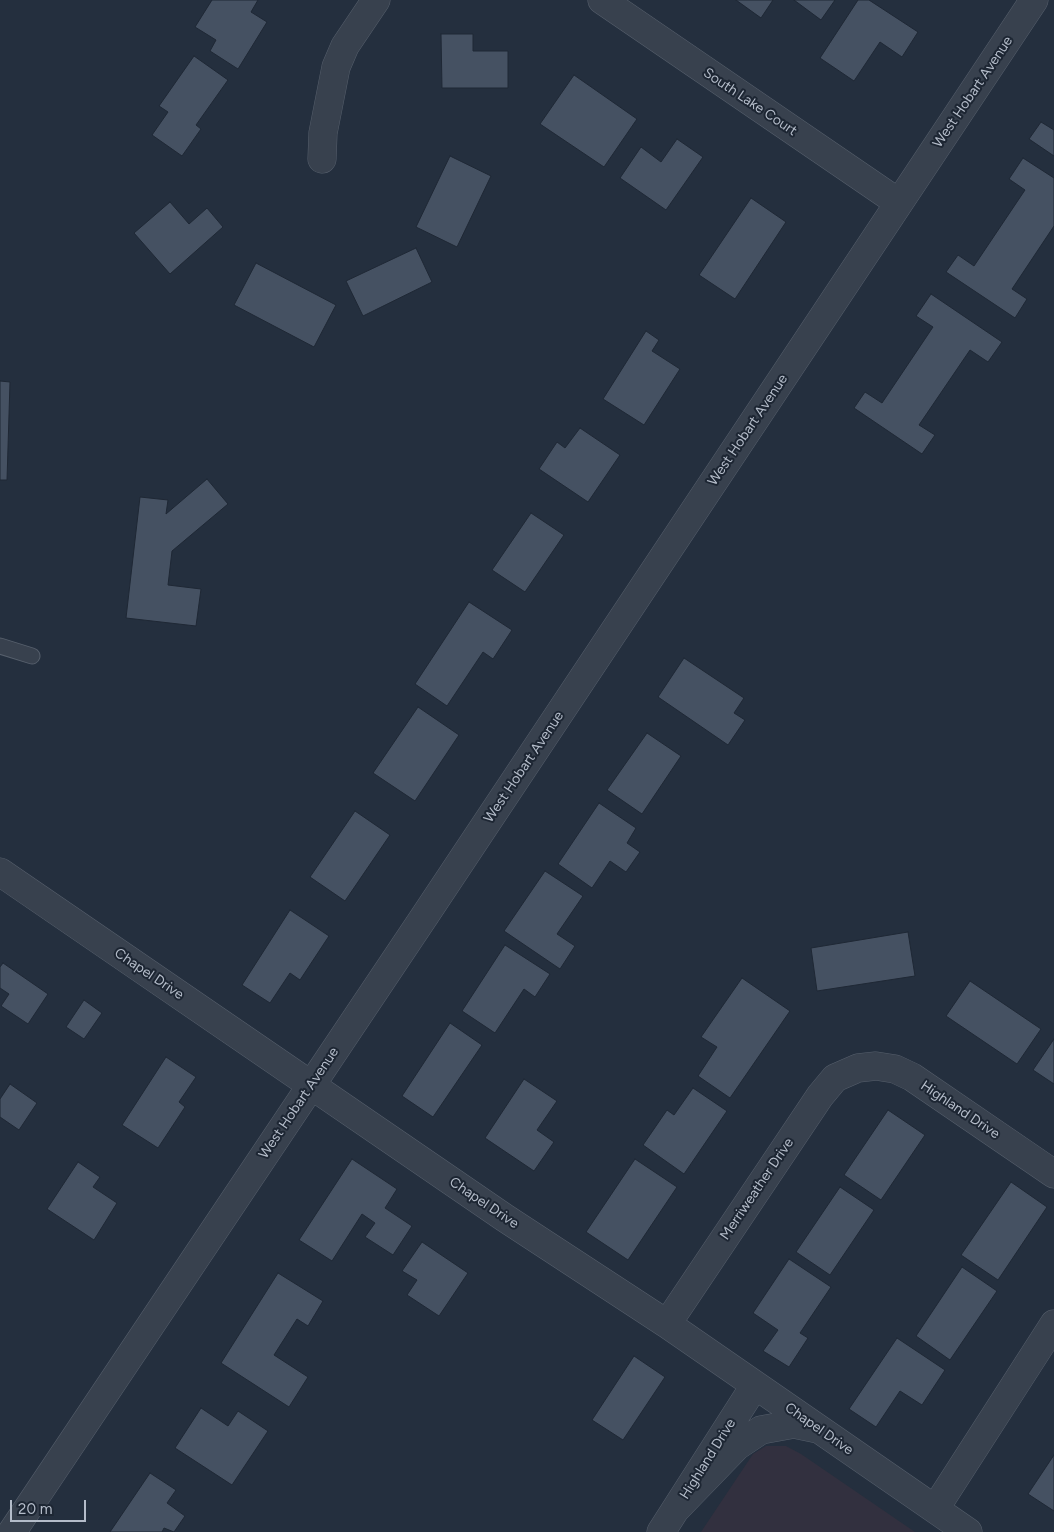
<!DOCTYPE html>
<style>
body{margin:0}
#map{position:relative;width:1054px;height:1532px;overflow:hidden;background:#242f3e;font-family:Figtree,sans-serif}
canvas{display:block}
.scale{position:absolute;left:10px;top:1500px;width:76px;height:22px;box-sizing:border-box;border:2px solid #b4bcc9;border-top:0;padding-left:6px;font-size:15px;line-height:18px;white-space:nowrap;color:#b4bcc9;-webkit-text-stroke:4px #1d2633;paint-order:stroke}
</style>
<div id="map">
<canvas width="1054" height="1532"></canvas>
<div class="scale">20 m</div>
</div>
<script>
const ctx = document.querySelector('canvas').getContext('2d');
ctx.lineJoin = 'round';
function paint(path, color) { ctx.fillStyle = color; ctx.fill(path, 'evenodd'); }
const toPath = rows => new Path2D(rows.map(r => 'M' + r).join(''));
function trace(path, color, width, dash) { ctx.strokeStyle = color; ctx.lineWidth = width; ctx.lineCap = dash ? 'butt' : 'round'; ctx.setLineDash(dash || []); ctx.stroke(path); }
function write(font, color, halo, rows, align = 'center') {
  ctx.font = font + ' Figtree,sans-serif'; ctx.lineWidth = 4; ctx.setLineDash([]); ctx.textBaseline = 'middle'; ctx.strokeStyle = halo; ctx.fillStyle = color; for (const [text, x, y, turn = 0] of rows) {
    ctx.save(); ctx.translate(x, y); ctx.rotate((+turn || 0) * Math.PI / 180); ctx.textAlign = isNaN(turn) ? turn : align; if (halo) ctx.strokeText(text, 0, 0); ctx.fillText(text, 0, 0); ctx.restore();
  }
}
const medical = toPath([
 [766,1446,786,1446,801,1454,915,1532,701,1532,753,1454]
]);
const building = toPath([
 [212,0,258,0,251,12,267,22,238,69,210,51,216,40,195,27,212,0],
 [736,0,773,0,761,18,736,0],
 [794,0,835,0,821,20,794,0],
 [858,0,869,0,918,32,902,57,880,42,854,81,820,58,858,0],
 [441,34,473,34,473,51,508,51,508,88,442,88,441,34],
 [194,56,228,80,196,125,201,129,182,156,152,135,168,112,159,106,194,56],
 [574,75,637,119,604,167,540,124,574,75],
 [1041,122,1054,130,1054,156,1029,139,1041,122],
 [677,139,703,157,666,210,620,178,641,147,661,162,677,139],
 [450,156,491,176,457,247,416,227,450,156],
 [1023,158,1054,178,1054,226,1012,289,1027,299,1015,318,946,272,958,255,974,266,1025,190,1009,179,1023,158],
 [751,198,786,222,735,299,699,275,751,198],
 [170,202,189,224,207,208,223,227,170,274,134,233,170,202],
 [416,248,432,282,363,316,346,281,416,248],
 [256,263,336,305,314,347,234,305,256,263],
 [931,294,1002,342,988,362,970,350,919,425,935,435,922,454,854,408,865,392,882,403,933,327,916,316,931,294],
 [646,331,659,340,652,351,680,369,644,425,603,399,646,331],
 [0,381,10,382,7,480,0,480,0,381],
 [580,428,620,455,588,502,539,469,557,442,565,448,580,428],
 [207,479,228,504,172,551,168,585,201,589,196,626,126,618,140,497,168,500,166,514,207,479],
 [531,513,564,535,525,592,492,570,531,513],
 [469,602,512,630,493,659,483,652,447,706,415,684,469,602],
 [684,658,744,698,734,713,745,720,728,745,658,697,684,658],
 [418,707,459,735,415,801,373,773,418,707],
 [647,733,681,756,642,814,607,790,647,733],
 [599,803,636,828,627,843,640,852,626,872,610,861,592,888,558,864,599,803],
 [355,811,390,835,345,901,310,877,355,811],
 [545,871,583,896,557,934,575,946,560,969,504,931,545,871],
 [290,910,329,936,300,980,290,973,270,1003,242,985,290,910],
 [908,932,915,976,817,991,811,948,908,932],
 [505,945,550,974,535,997,524,989,495,1033,462,1011,505,945],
 [3,963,48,994,28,1024,1,1006,9,994,0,988,0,967,3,963],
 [742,978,790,1011,730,1098,698,1076,717,1047,701,1037,742,978],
 [970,981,1041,1029,1017,1064,946,1016,970,981],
 [84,1000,102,1013,84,1039,66,1027,84,1000],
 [450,1023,482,1045,433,1117,402,1096,450,1023],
 [1054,1039,1054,1084,1033,1070,1054,1039],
 [166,1057,196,1077,179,1102,185,1107,158,1148,122,1125,166,1057],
 [524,1079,557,1101,537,1130,554,1142,534,1171,485,1138,524,1079],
 [10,1084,37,1103,19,1130,0,1117,0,1099,10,1084],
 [693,1088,727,1111,684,1174,643,1145,667,1110,674,1115,693,1088],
 [888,1110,925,1135,881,1200,844,1175,888,1110],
 [352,1159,397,1189,385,1208,412,1226,393,1255,365,1237,375,1223,362,1214,332,1261,299,1240,352,1159],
 [635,1159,677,1187,628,1260,586,1232,635,1159],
 [78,1162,100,1177,93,1187,117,1203,94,1240,47,1209,78,1162],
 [1011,1182,1047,1207,998,1280,961,1255,1011,1182],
 [840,1187,874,1210,830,1275,796,1252,840,1187],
 [422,1242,468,1273,439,1316,407,1295,417,1280,402,1271,422,1242],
 [789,1259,831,1287,800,1333,808,1338,789,1367,763,1351,778,1330,753,1313,789,1259],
 [962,1267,997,1291,950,1360,916,1336,962,1267],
 [278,1273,323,1301,308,1326,297,1319,274,1355,308,1377,289,1407,221,1363,278,1273],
 [897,1338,945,1370,922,1405,900,1391,876,1427,849,1409,897,1338],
 [634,1356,665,1377,623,1440,592,1420,634,1356],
 [201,1408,228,1426,238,1411,268,1431,232,1485,175,1448,201,1408],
 [1054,1455,1054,1511,1028,1494,1054,1455],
 [150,1473,176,1490,167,1503,185,1516,174,1532,164,1528,162,1532,110,1532,150,1473]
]);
const service = toPath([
 [0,646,32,656]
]);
const minor = toPath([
 [602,0,899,203],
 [322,159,323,133,336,67,345,46,376,0],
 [0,872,505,1218,667,1324,968,1532],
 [667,1324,820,1096,835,1078,858,1068,876,1066,895,1069,912,1077,1054,1174],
 [677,1508,737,1446,761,1430,794,1424,818,1429],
 [935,1509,1054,1324],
 [12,1532,424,917,1034,0],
 [661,1532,755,1385]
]);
const streetNames = [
 ["West Hobart Avenue",973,92,-56],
 ["South Lake Court",750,102,34],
 ["West Hobart Avenue",748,430,-56],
 ["West Hobart Avenue",524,767,-56],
 ["Chapel Drive",149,974,34],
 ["West Hobart Avenue",299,1103,-56],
 ["Highland Drive",960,1110,34],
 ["Merriweather Drive",757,1189,-56],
 ["Chapel Drive",484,1203,34],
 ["Chapel Drive",819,1429,35],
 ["Highland Drive",708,1459,-58]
];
paint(medical, '#32303f');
paint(building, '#455162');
trace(building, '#1f2835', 1);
trace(service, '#565f6c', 17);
trace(minor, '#565f6c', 29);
trace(service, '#38414e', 15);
trace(minor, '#38414e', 28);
write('14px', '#b4bcc9', '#1d2633', streetNames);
</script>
